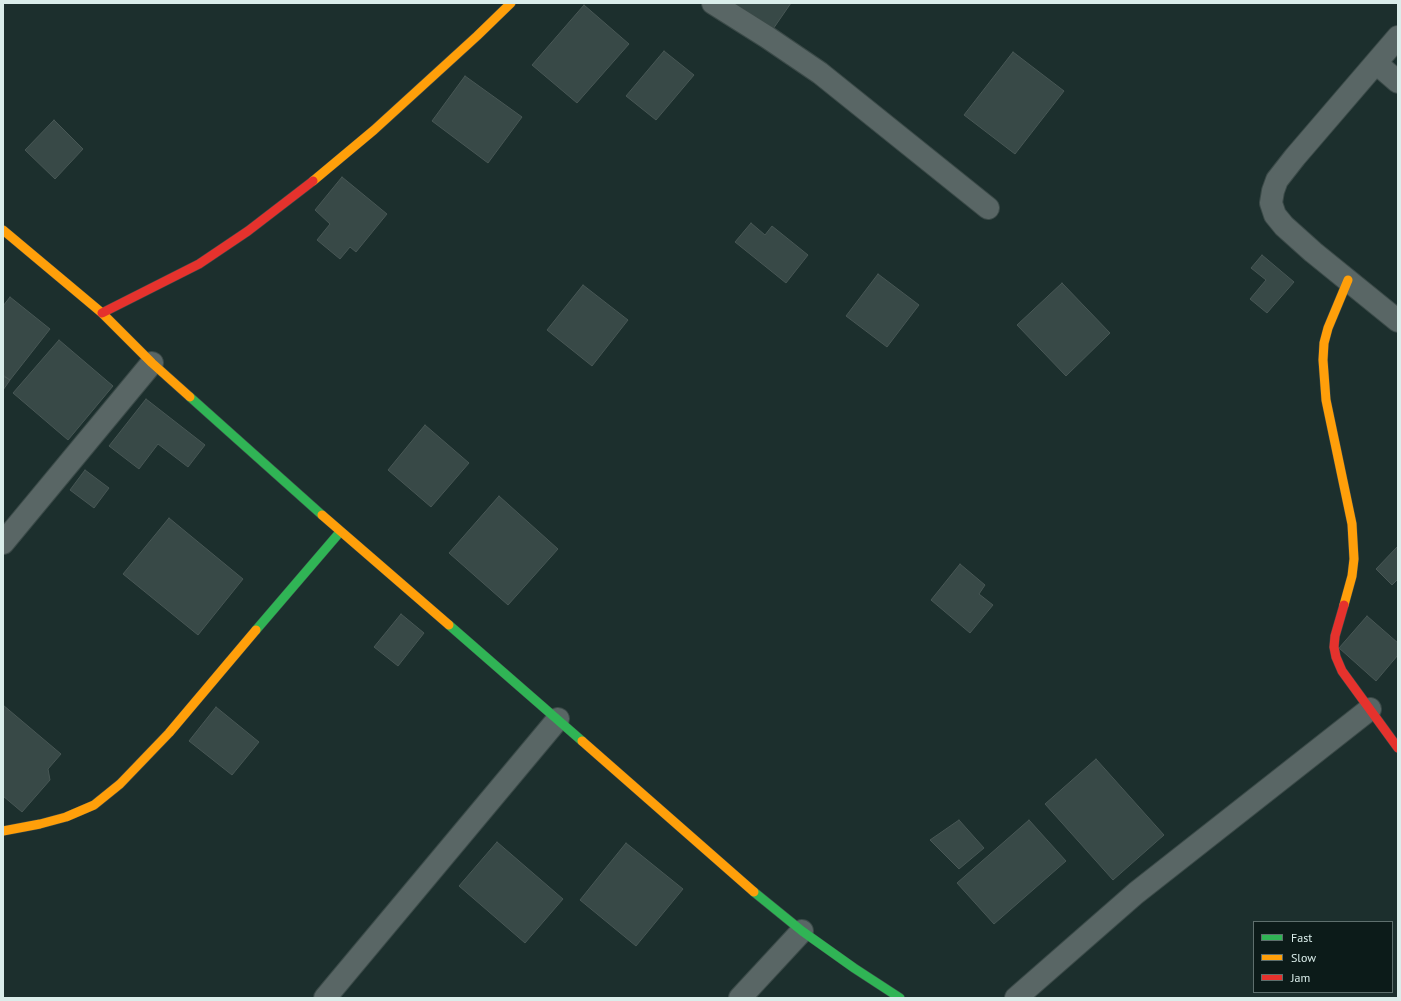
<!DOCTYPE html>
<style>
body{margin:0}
#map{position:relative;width:1401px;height:1001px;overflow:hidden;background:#1c2f2d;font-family:"PT Sans",sans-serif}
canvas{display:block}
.frame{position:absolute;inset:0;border:4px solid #daedea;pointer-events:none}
.legend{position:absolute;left:1253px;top:921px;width:140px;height:72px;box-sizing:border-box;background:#0c1b19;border:1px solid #5e6f6d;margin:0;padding:5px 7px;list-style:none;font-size:12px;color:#daedea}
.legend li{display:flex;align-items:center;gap:8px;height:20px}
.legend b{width:20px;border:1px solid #5e6f6d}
</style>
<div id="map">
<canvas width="1401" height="1001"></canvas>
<div class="frame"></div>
<ul class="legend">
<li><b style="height:5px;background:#30b455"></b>Fast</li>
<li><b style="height:5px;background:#ff9f0a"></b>Slow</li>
<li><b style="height:5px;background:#e5322d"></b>Jam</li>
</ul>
</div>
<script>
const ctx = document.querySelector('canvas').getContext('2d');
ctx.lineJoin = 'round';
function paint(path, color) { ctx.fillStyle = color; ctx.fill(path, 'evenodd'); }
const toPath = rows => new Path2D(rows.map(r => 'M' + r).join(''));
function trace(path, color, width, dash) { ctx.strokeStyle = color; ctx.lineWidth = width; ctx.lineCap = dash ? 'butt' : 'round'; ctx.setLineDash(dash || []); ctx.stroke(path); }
const building = toPath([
 [730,3,791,3,771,32,730,3],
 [584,5,629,44,577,103,532,65,584,5],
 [664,51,694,75,656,120,626,96,664,51],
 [1013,52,1064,91,1015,154,964,115,1013,52],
 [465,76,522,117,488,163,432,121,465,76],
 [54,120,83,149,55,179,25,150,54,120],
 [342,177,387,214,356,252,350,247,340,259,317,240,330,224,315,210,342,177],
 [751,223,765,235,772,226,808,255,786,283,735,242,751,223],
 [1262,255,1294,282,1267,313,1250,299,1266,280,1251,268,1262,255],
 [878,274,919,305,887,347,846,316,878,274],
 [1062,283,1110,333,1066,376,1017,325,1062,283],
 [583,285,628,320,592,366,547,330,583,285],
 [10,297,50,329,10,380,3,375,3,306,10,297],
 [59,340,113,386,68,440,13,393,59,340],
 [3,376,10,380,3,390,3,376],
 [146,399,205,445,188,467,158,444,139,469,109,446,146,399],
 [425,425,469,463,431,507,388,470,425,425],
 [85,470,109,488,94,508,70,490,85,470],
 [499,496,558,549,508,605,449,553,499,496],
 [169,518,243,579,198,635,123,574,169,518],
 [1398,546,1398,579,1392,585,1376,569,1398,546],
 [960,564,985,585,979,594,993,605,970,633,931,600,960,564],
 [401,614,424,633,398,666,374,647,401,614],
 [1367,616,1398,643,1398,655,1376,681,1339,648,1367,616],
 [3,705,61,754,48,769,50,780,22,812,3,796,3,705],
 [216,707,259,742,232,775,189,741,216,707],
 [1096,759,1164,835,1113,880,1045,804,1096,759],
 [959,820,984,848,959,869,930,840,959,820],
 [1029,820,1066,861,994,924,957,883,1029,820],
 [497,842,563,899,525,943,459,886,497,842],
 [626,843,683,889,636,946,580,900,626,843]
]);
const street = toPath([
 [713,3,767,37,820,73,988,208],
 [1398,37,1295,157,1277,180,1273,191,1271,203,1275,215,1284,226,1313,252,1398,321],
 [1376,63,1398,82],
 [3,543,152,363],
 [325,998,558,719],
 [740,998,802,931],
 [1016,998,1136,893,1370,709]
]);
const fast = toPath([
 [190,397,322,515],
 [449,625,582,741],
 [256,630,340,532],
 [754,892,802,931,854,968,900,998]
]);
const slow = toPath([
 [313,181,374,130,477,36,511,3],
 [3,230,102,313,152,363,190,397],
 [322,515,449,625],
 [1344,605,1352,576,1354,559,1352,524,1326,400,1323,360,1324,343,1328,328,1348,280],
 [582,741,754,892],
 [3,831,40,824,66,817,94,805,120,784,169,733,256,630]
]);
const jam = toPath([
 [102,313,199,264,248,231,313,181],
 [1344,605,1335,636,1334,647,1336,657,1342,671,1398,748]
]);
paint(building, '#384947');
trace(building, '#485755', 1);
trace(street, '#3b4a48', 24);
trace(fast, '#3b4a48', 10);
trace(slow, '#3b4a48', 10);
trace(jam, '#3b4a48', 10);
trace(street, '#596665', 22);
trace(fast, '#30b455', 9);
trace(slow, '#ff9f0a', 9);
trace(jam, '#e5322d', 9);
</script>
